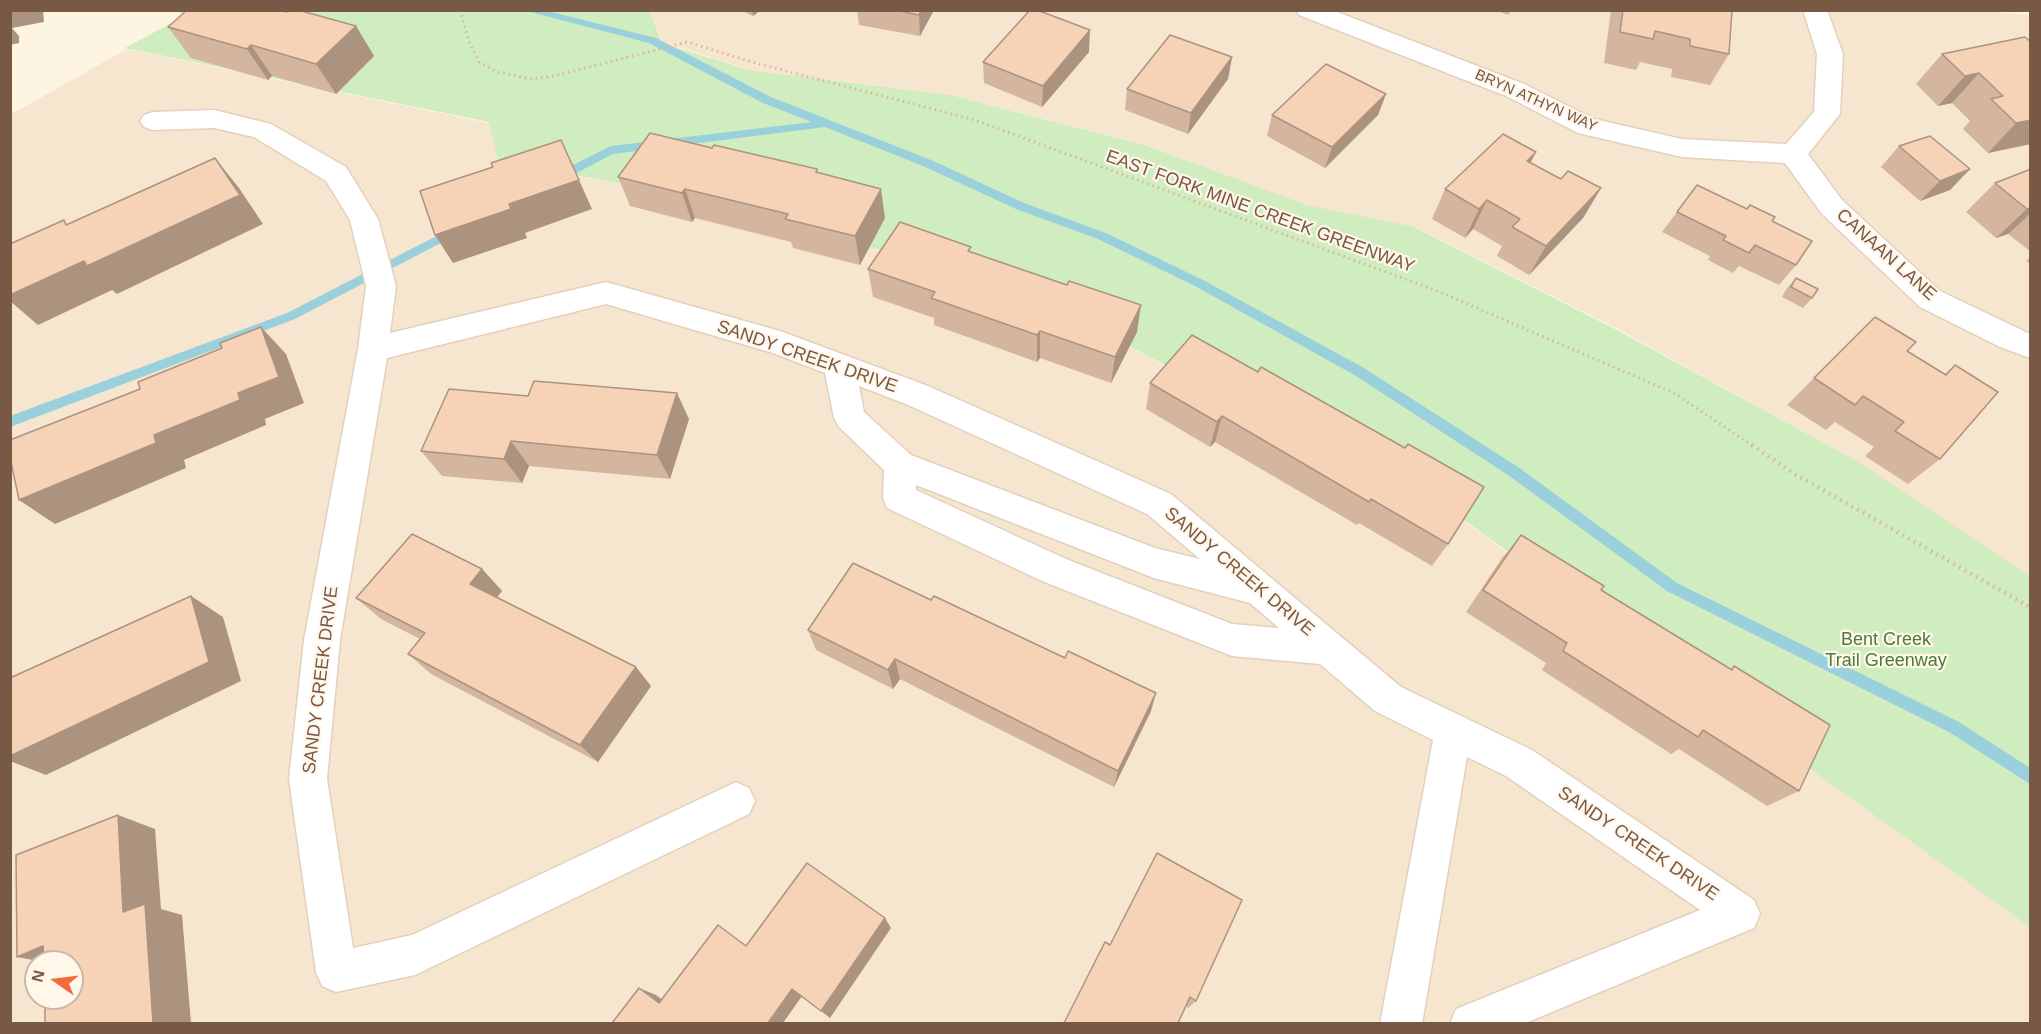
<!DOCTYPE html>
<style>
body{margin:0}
#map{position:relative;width:2041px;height:1034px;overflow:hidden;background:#fef4e2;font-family:Helvetica,sans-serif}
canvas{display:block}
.frame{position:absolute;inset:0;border:12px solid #785946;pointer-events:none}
.north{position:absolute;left:24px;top:950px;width:60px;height:60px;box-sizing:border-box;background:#fff7ea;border:2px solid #c9b8a8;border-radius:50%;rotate:284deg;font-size:16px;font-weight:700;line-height:24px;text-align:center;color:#785946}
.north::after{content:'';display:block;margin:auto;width:21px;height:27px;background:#f46a3b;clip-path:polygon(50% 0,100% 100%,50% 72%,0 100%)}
</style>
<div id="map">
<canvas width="2041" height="1034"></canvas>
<div class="frame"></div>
<div class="north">N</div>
</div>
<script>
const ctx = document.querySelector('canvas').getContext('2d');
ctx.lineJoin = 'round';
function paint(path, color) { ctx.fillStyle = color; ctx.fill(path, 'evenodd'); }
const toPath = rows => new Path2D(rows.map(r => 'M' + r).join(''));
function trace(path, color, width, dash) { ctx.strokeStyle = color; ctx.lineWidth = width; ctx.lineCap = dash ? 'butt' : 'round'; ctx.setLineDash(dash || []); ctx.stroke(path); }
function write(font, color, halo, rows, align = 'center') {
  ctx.font = font + ' Helvetica,sans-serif'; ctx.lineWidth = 4.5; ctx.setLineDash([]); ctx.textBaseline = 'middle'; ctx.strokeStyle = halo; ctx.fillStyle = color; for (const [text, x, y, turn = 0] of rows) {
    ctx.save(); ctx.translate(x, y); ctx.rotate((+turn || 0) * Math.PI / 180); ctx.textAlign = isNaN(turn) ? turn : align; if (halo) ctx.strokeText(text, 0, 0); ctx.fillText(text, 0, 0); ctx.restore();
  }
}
const residential = toPath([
 [1966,10,2030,15,2030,576,1854,460,1618,329,1413,226,1306,205,1146,145,950,95,750,70,663,42,650,11],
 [127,49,489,123,501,161,670,194,1008,285,1455,515,2030,925,2030,1023,11,1023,10,115],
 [36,962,72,962,72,998,36,998]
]);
const green = toPath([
 [176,11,650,11,662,43,749,70,950,95,1145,145,1307,205,1412,226,1617,330,1855,460,2030,576,2030,927,1454,513,1009,285,668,193,498,160,489,122,125,48,186,15]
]);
const stream = toPath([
 [523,10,543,10,656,38,771,97,931,160,1024,203,1106,233,1205,281,1364,368,1518,467,1677,583,1959,722,2030,768,2030,784,1949,732,1667,591,1508,475,1356,376,1197,287,1098,239,1016,209,923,166,825,127,613,154,563,180,555,180,555,174,611,146,812,122,763,103,649,43,523,10],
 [454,227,460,231,458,234,295,319,10,427,10,416,287,313,454,227]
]);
const pathFar1 = toPath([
 [460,10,469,41,479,62,497,72,531,79,554,76,687,42,759,64,975,120,1440,292,1676,394,1754,447]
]);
const path = toPath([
 [1752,445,1793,473,2030,607]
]);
const minor = toPath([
 [1296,10,1332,10,1524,84,1594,119,1682,139,1786,144,1814,112,1817,54,1803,10,1827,10,1843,54,1840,114,1808,154,1842,200,1940,291,2030,334,2030,358,2000,347,1920,307,1822,214,1785,163,1682,157,1578,133,1506,96,1299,15,1296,10],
 [214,110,271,124,346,167,378,219,396,286,390,333,606,282,780,331,928,386,1171,494,1401,687,1532,750,1754,900,1760,914,1754,928,1523,1024,1450,1024,1456,1009,1700,910,1506,776,1467,757,1422,1024,1380,1024,1433,740,1375,711,1320,664,1232,656,1042,581,887,508,883,498,884,470,839,427,834,418,825,373,773,353,606,304,387,358,340,640,327,779,353,948,412,935,736,782,749,788,755,801,749,814,415,975,336,992,322,986,316,972,289,779,304,640,358,349,366,286,350,220,326,181,254,137,214,128,153,130,144,127,140,121,144,115,153,112,214,110],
 [859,386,906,404,1147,514,1200,559,1155,548,911,455,864,412,859,386],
 [916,485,1154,578,1250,603,1279,628,1232,624,1066,559,916,490,916,485]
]);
const wall = toPath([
 [740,10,761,10,753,16],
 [857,10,934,10,920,36,859,25],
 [1495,10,1512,10,1508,15],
 [1611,10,1732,10,1729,54,1710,85,1671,77,1672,69,1640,62,1636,70,1604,63],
 [356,26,374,56,336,94,272,76,268,80,191,58,168,27],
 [2025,37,2031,144,1988,153,1963,129,1970,121,1952,103,1938,106,1916,84,1942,54],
 [1089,52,1042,107,984,83,983,62],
 [1232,57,1228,79,1188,134,1125,110,1127,89],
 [1386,94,1378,115,1325,168,1267,136,1272,115],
 [1899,146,1970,169,1950,190,1920,201,1881,167],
 [712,148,817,169,818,173,885,218,860,265,793,248,791,242,695,218,692,222,630,206,618,177],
 [1530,163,1561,179,1601,188,1583,218,1529,275,1497,256,1502,246,1473,229,1465,238,1432,219,1445,189],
 [2031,169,2031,252,2008,234,1996,238,1966,212,1995,183],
 [1750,205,1772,221,1796,265,1779,285,1739,266,1733,273,1708,260,1710,256,1662,232,1677,212,1746,209],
 [971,253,1067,285,1137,332,1111,383,1040,358,1037,362,934,325,934,318,873,297,868,269],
 [2031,257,2031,265,2026,261],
 [1796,278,1812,298,1803,308,1782,297,1787,288],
 [1875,317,1907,351,1945,374,1955,365,1940,459,1908,484,1865,456,1874,447,1835,422,1826,430,1787,405],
 [1192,335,1448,544,1432,566,1359,523,1357,525,1215,442,1210,447,1146,409,1150,383],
 [689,419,670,479,529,466,522,483,442,476,421,451],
 [1521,535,1601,590,1730,669,1734,666,1799,791,1767,806,1679,749,1671,754,1542,670,1546,663,1466,612,1502,558],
 [482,569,502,591,496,598,651,686,598,762,431,674,408,654,420,639,381,619,356,598],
 [808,630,1151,711,1114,787,900,679,893,689,816,650],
 [1105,942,1196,1001,1188,1008]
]);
const shadedWall = toPath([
 [10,10,43,10,44,22,12,28,19,36,19,43,10,45],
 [752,10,761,10,753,16],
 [921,10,934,10,920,36,919,15],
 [356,26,374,56,336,94,316,64],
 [1090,30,1089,52,1042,107,1043,86],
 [251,45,272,76,268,80,247,49],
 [1232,57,1228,79,1188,134,1191,113],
 [1979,73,1952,103,1938,106,1965,76],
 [1386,94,1378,115,1325,168,1332,147],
 [2031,120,2031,144,1988,153,2016,123],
 [1536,152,1521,182,1527,161],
 [215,158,239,188,263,224,117,294,112,290,38,325,10,301,10,295],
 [1970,169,1950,190,1920,201,1940,181],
 [579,180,592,209,525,233,527,238,453,263,435,235,509,204],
 [1601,188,1583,218,1529,275,1546,246],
 [685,189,695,218,692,222,682,193],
 [881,189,885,218,860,265,855,236],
 [1487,200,1473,229,1465,238,1479,209],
 [2031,208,2031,213,2008,234,1996,238,2027,209],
 [1141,305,1137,332,1111,383,1115,357],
 [261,327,286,354,304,403,265,419,266,425,184,460,186,468,55,524,19,500,238,393],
 [1040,331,1040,358,1037,362,1037,335],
 [677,393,689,419,670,479,657,455],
 [1222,416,1215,442,1210,447,1217,422],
 [511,441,529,466,522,483,504,459],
 [482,569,502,591,490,606,470,584],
 [191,596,223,617,241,681,46,775,10,761,10,756],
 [895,659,900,679,893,689,888,670],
 [636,667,651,686,598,762,580,745],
 [1156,693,1151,711,1114,787,1118,771],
 [118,815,155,829,161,909,182,915,191,1023,153,1023,123,912],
 [885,918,891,928,830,1018,821,1011],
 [43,946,44,962,17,957],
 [639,988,656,995,676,1010,659,1003],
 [792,989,802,996,783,1023,768,1023]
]);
const building = toPath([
 [187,10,280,10,287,12,288,10,298,10,356,26,316,64,251,45,247,49,168,27,187,10],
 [895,10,921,10,919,15,895,10],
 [1030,10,1037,10,1090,30,1043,86,983,62,1030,10],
 [1623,10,1732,10,1729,54,1690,46,1690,39,1655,31,1653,39,1620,32,1623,10],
 [1170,35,1232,57,1191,113,1127,89,1170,35],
 [2025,37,2031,42,2031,120,2016,123,1991,99,2003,96,1979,73,1965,76,1942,54,2025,37],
 [1326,64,1386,94,1332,147,1272,115,1326,64],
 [650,133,712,148,714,145,817,169,816,172,881,189,855,236,785,219,788,214,685,189,682,193,618,177,650,133],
 [1503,134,1536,152,1527,161,1561,179,1568,171,1601,188,1546,246,1512,227,1520,219,1487,200,1479,209,1445,189,1503,134],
 [1930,136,1970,169,1940,181,1899,146,1930,136],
 [561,140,579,180,509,204,511,209,435,235,420,191,493,167,491,163,561,140],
 [215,158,240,195,87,266,84,261,10,295,10,244,64,220,66,225,215,158],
 [2031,169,2031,208,2027,209,1995,183,2031,169],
 [1697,185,1747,209,1750,205,1775,217,1772,221,1812,241,1796,265,1755,245,1749,253,1723,240,1726,236,1677,212,1697,185],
 [900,222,971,247,968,251,1067,285,1069,281,1141,305,1115,357,1040,331,1037,335,931,298,935,292,868,269,900,222],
 [1796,278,1818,289,1812,298,1791,287,1796,278],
 [1875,317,1916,342,1907,351,1946,375,1955,365,1998,392,1940,459,1895,431,1904,422,1863,396,1855,405,1814,378,1875,317],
 [261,327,279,377,238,393,240,400,154,435,156,443,19,500,10,457,10,440,140,389,138,382,222,348,220,343,261,327],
 [1192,335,1258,372,1261,367,1405,448,1408,444,1484,487,1448,544,1371,499,1369,502,1222,416,1217,422,1150,383,1192,335],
 [534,381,677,393,657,455,511,441,504,459,421,451,449,389,528,396,534,381],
 [412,534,482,569,470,584,636,667,580,745,408,654,425,633,356,598,412,534],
 [1521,535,1604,586,1601,590,1732,670,1734,666,1830,725,1799,791,1703,730,1698,737,1563,651,1567,643,1483,590,1521,535],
 [853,563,931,600,934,596,1065,658,1068,651,1156,693,1118,771,895,659,888,670,808,630,853,563],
 [191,596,209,662,10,756,10,678,191,596],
 [118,815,123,912,145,904,153,1023,45,1023,45,998,72,998,72,962,44,962,43,946,17,957,16,855,118,815],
 [1157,853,1242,900,1196,1001,1190,997,1178,1023,1064,1023,1105,942,1110,945,1157,853],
 [807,863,885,918,821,1011,792,989,768,1023,612,1023,639,988,659,1003,718,925,746,946,807,863]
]);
const farStreetnames = [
 ["BRYN ATHYN WAY",1536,101,24]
];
const streetNames = [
 ["EAST FORK MINE CREEK GREENWAY",1260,212,20],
 ["CANAAN LANE",1886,255,42],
 ["SANDY CREEK DRIVE",807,357,19],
 ["SANDY CREEK DRIVE",1239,572,40],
 ["SANDY CREEK DRIVE",321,680,-83],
 ["SANDY CREEK DRIVE",1638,844,34]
];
const parkNames = [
 ["Bent Creek",1886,640],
 ["Trail Greenway",1886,661]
];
paint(residential, '#f7e6cf');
paint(green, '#d0edbf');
paint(stream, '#9ad0dc');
trace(minor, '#e3d0bd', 3);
trace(pathFar1, '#dbb59a', 3, [1.5, 4]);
trace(path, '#dbb59a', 4.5, [1.5, 5]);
paint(minor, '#fff');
paint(wall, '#d4b59d');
paint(shadedWall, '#ac9380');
paint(building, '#f6d2b7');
trace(building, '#ac9380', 1.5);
write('15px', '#785946', '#fff7ea', farStreetnames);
write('18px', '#785946', '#fff7ea', streetNames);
write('18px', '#4b7a3a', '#fff7ea', parkNames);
</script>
